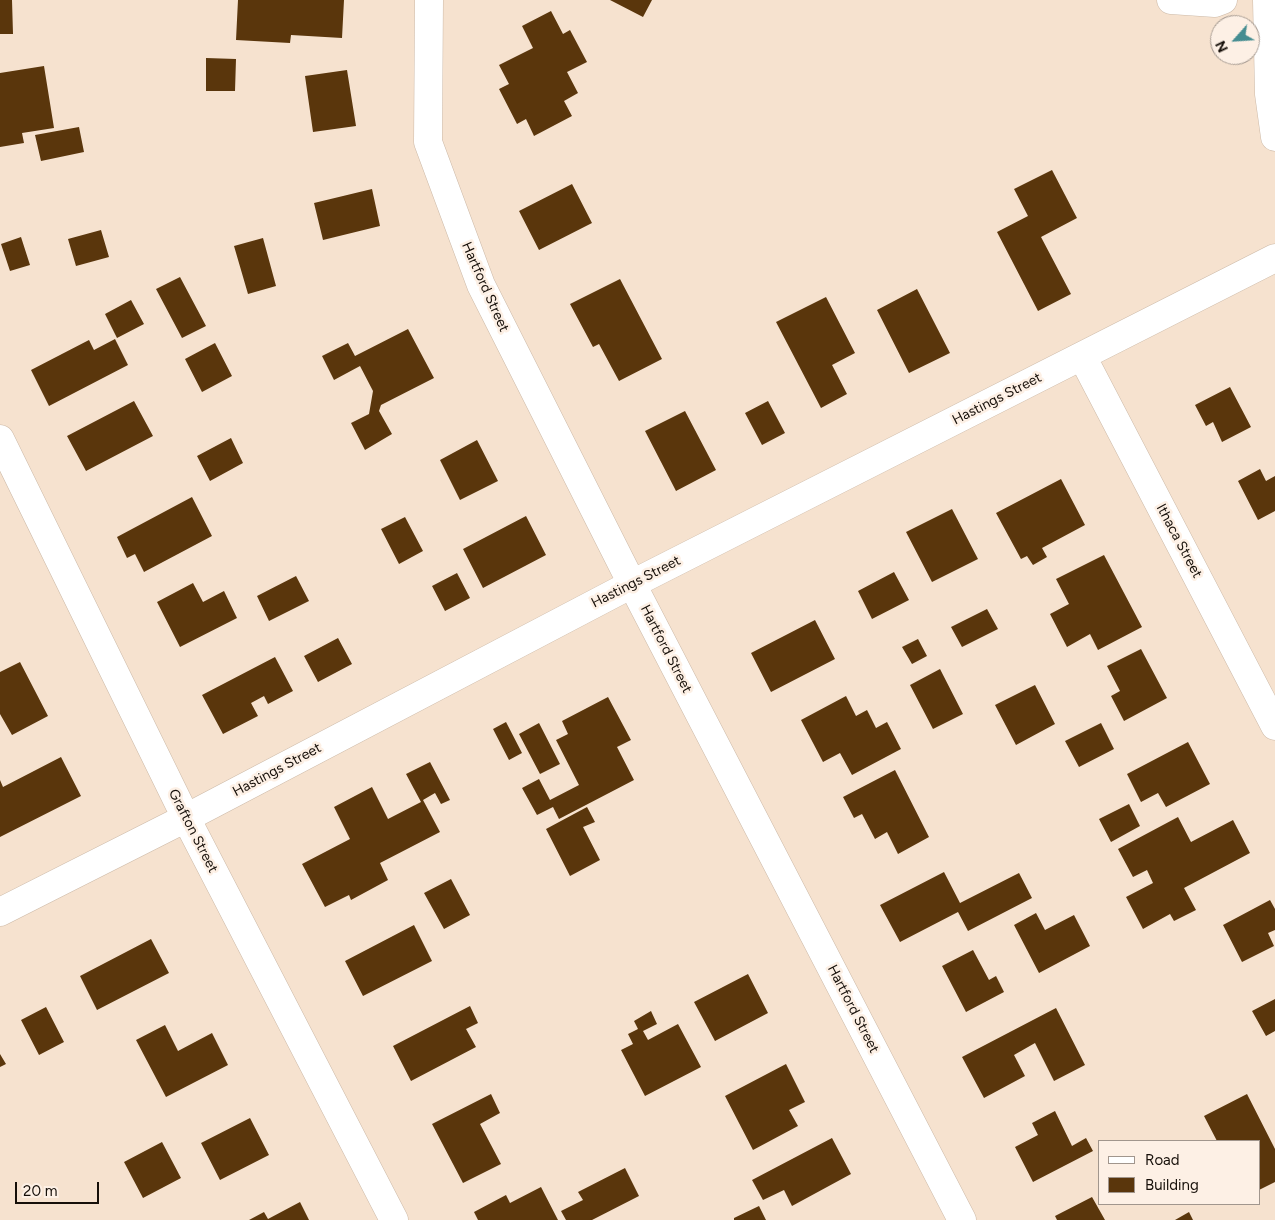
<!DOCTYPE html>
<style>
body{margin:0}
#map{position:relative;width:1275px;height:1220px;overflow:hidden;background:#f6e2cf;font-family:Figtree,sans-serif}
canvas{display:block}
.legend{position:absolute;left:1098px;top:1140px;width:162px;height:65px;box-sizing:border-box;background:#fdf0e5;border:1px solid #a1968d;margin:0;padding:6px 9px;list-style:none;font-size:15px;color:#160f09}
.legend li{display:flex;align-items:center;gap:10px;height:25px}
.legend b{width:25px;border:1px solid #a1968d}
.north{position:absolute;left:1210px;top:15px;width:50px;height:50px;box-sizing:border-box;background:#fdf0e5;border:1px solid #a1968d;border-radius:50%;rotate:244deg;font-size:14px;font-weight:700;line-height:20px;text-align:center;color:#160f09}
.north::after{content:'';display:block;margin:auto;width:18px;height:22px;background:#458d91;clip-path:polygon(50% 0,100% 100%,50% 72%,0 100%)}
.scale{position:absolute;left:15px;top:1182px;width:84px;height:22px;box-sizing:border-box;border:2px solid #160f09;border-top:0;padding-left:6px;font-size:15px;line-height:18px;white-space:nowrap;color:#160f09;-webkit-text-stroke:4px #fdf0e5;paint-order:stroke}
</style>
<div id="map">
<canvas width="1275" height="1220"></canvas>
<ul class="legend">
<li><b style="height:6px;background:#fff"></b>Road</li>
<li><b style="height:14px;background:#5a360c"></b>Building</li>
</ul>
<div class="north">N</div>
<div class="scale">20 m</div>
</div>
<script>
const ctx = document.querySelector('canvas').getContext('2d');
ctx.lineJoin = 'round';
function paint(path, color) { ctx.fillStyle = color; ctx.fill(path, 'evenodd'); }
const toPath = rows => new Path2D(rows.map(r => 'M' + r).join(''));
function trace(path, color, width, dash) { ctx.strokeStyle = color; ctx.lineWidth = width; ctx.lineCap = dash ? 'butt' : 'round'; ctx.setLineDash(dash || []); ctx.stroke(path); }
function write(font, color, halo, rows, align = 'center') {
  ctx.font = font + ' Figtree,sans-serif'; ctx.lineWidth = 5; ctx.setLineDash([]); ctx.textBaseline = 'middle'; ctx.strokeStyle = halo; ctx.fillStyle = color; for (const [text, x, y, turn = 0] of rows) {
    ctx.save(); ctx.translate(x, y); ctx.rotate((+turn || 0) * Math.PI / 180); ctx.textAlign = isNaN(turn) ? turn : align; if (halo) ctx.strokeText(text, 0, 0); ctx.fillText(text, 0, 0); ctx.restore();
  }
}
const building = toPath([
 [0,0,12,0,13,34,0,34],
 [238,0,344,0,342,38,291,35,290,43,236,40],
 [610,0,652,0,643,17],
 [551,11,563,34,570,30,587,62,567,72,578,93,564,101,572,116,534,136,526,119,517,124,499,89,509,84,499,65,533,48,522,26],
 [206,58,236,59,235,91,206,91],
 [44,66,54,128,22,133,24,143,0,147,0,73],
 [347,70,356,126,313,132,305,76],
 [79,127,84,152,41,161,35,135],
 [1052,170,1077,218,1041,237,1071,294,1038,311,997,232,1028,216,1014,189],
 [572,184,592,223,539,250,519,211],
 [372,189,380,226,323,240,314,203],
 [101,230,109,257,76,266,68,239],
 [21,237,30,265,10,271,1,244],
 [263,238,276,286,248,294,234,246],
 [180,277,206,326,182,338,156,289],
 [620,279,662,359,619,381,599,344,593,347,570,304],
 [917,289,950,353,909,373,877,310],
 [826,297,855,353,832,365,847,394,821,408,776,322],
 [131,300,144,324,117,338,105,314],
 [408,329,434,378,381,405,379,411,392,434,365,450,351,423,369,414,373,391,360,366,334,380,322,356,348,343,355,356],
 [115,339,128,365,49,406,31,370,89,340,94,350],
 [215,343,232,376,202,392,185,359],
 [1230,387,1251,427,1222,442,1213,422,1206,426,1195,405],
 [134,401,153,436,86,471,67,436],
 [768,401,785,433,762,445,745,413],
 [685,411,716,470,676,491,645,431],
 [231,438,243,463,210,481,197,456],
 [477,440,498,481,460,500,440,460],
 [1260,469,1266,481,1275,476,1275,511,1258,520,1238,481],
 [1061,479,1085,525,1042,548,1047,557,1033,565,1027,556,1021,559,996,513],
 [192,497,212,536,144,572,135,554,127,558,117,537],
 [952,509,978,559,932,582,906,532],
 [526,516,546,555,483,588,463,549],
 [405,517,423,551,399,564,381,529],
 [1104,555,1142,627,1098,650,1090,634,1067,647,1050,614,1069,604,1056,579],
 [894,572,909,600,872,619,858,591],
 [457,573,470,598,445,611,432,586],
 [296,576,309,601,269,621,257,596],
 [193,583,203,602,224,591,237,618,180,647,157,602],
 [987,609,998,629,962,647,951,627],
 [815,620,835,659,771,692,751,653],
 [338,638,352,664,318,682,304,656],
 [918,639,927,656,912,664,902,647],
 [1141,649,1167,698,1124,721,1111,696,1120,691,1107,666],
 [275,657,293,691,268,704,264,696,251,703,258,716,223,734,202,695],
 [20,662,48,716,12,735,0,714,0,672],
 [940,669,963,714,933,729,910,685],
 [1035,685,1055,724,1016,745,995,705],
 [846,696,856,716,867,710,876,728,887,722,901,749,852,775,840,753,823,762,801,720],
 [608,697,631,740,617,747,634,780,559,819,553,807,537,815,522,788,539,779,550,800,579,785,556,740,568,734,562,721],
 [506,722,522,753,509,760,493,729],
 [539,723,560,764,540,774,519,734],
 [1101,723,1114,749,1079,767,1065,741],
 [1188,742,1210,784,1166,807,1158,793,1141,802,1127,774],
 [61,757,81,796,0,837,0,780,3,787],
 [430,762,450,800,441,804,435,793,423,800,440,832,380,863,388,880,351,900,349,895,325,907,302,864,350,839,334,807,372,787,388,819,421,802,406,774],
 [895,770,929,837,898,854,887,832,875,839,862,814,854,818,843,797],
 [1129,804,1140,826,1111,842,1099,819],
 [587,807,595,822,583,827,600,860,570,876,546,829],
 [1178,817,1191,842,1233,820,1250,853,1184,888,1196,910,1174,921,1170,914,1143,929,1126,897,1153,883,1147,870,1133,877,1118,849],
 [944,872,960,903,1019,873,1032,898,968,931,958,912,900,942,880,905],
 [451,879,470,915,444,929,424,893],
 [1270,900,1275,909,1275,930,1268,933,1274,946,1242,962,1223,925],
 [1036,913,1045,930,1074,915,1090,946,1039,973,1014,925],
 [414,925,432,961,363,996,345,961],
 [151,939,169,973,97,1010,80,976],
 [973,950,989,980,996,976,1004,992,966,1012,942,966],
 [748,974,768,1013,715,1041,694,1002],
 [1275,999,1275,1031,1266,1036,1252,1011],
 [470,1006,478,1023,466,1029,476,1047,411,1081,393,1046],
 [46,1007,64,1042,39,1055,21,1020],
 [1056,1008,1085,1065,1054,1081,1035,1043,1014,1055,1025,1076,984,1098,962,1057],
 [651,1011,657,1024,643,1031,648,1040,678,1024,701,1067,645,1096,621,1050,633,1044,628,1034,638,1029,634,1021],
 [165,1025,178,1051,212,1033,228,1065,166,1097,136,1040],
 [0,1054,6,1064,0,1067],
 [786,1064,805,1102,789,1110,798,1126,753,1150,725,1096],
 [491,1094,500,1113,480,1124,501,1164,463,1183,432,1124],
 [1247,1094,1275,1149,1275,1182,1259,1190,1259,1141,1217,1141,1204,1116],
 [1055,1111,1072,1146,1086,1138,1093,1151,1033,1182,1015,1147,1038,1135,1032,1123],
 [250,1118,269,1155,220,1180,201,1143],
 [832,1138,851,1174,792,1206,784,1190,763,1200,752,1180],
 [162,1142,181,1178,143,1198,124,1162],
 [625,1168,639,1196,592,1220,566,1220,561,1211,583,1200,578,1192],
 [541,1187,558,1220,478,1220,474,1212,506,1195,510,1203],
 [1092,1197,1105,1220,1057,1220,1055,1216],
 [300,1202,309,1220,249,1220,264,1212,268,1219],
 [759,1206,766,1220,734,1220,734,1218],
 [1189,1212,1193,1220,1175,1220]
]);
const minor = toPath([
 [429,0,428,142,481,285,632,584,962,1220],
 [1171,0,1215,3,1223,0],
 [1267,0,1269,94,1275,137],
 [1082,356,1275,726],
 [0,439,186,818,394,1220],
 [0,912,186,818,632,584,1275,258]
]);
const streetNames = [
 ["Hartford Street",485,287,66],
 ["Hastings Street",997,399,-27],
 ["Ithaca Street",1179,541,62],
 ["Hastings Street",636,582,-27],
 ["Hartford Street",666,649,63],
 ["Hastings Street",277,770,-28],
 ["Grafton Street",193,831,63],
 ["Hartford Street",853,1009,63]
];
paint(building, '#5a360c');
trace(minor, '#ccb9a7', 29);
trace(minor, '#fff', 28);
write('14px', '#160f09', '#fdf0e5', streetNames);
</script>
